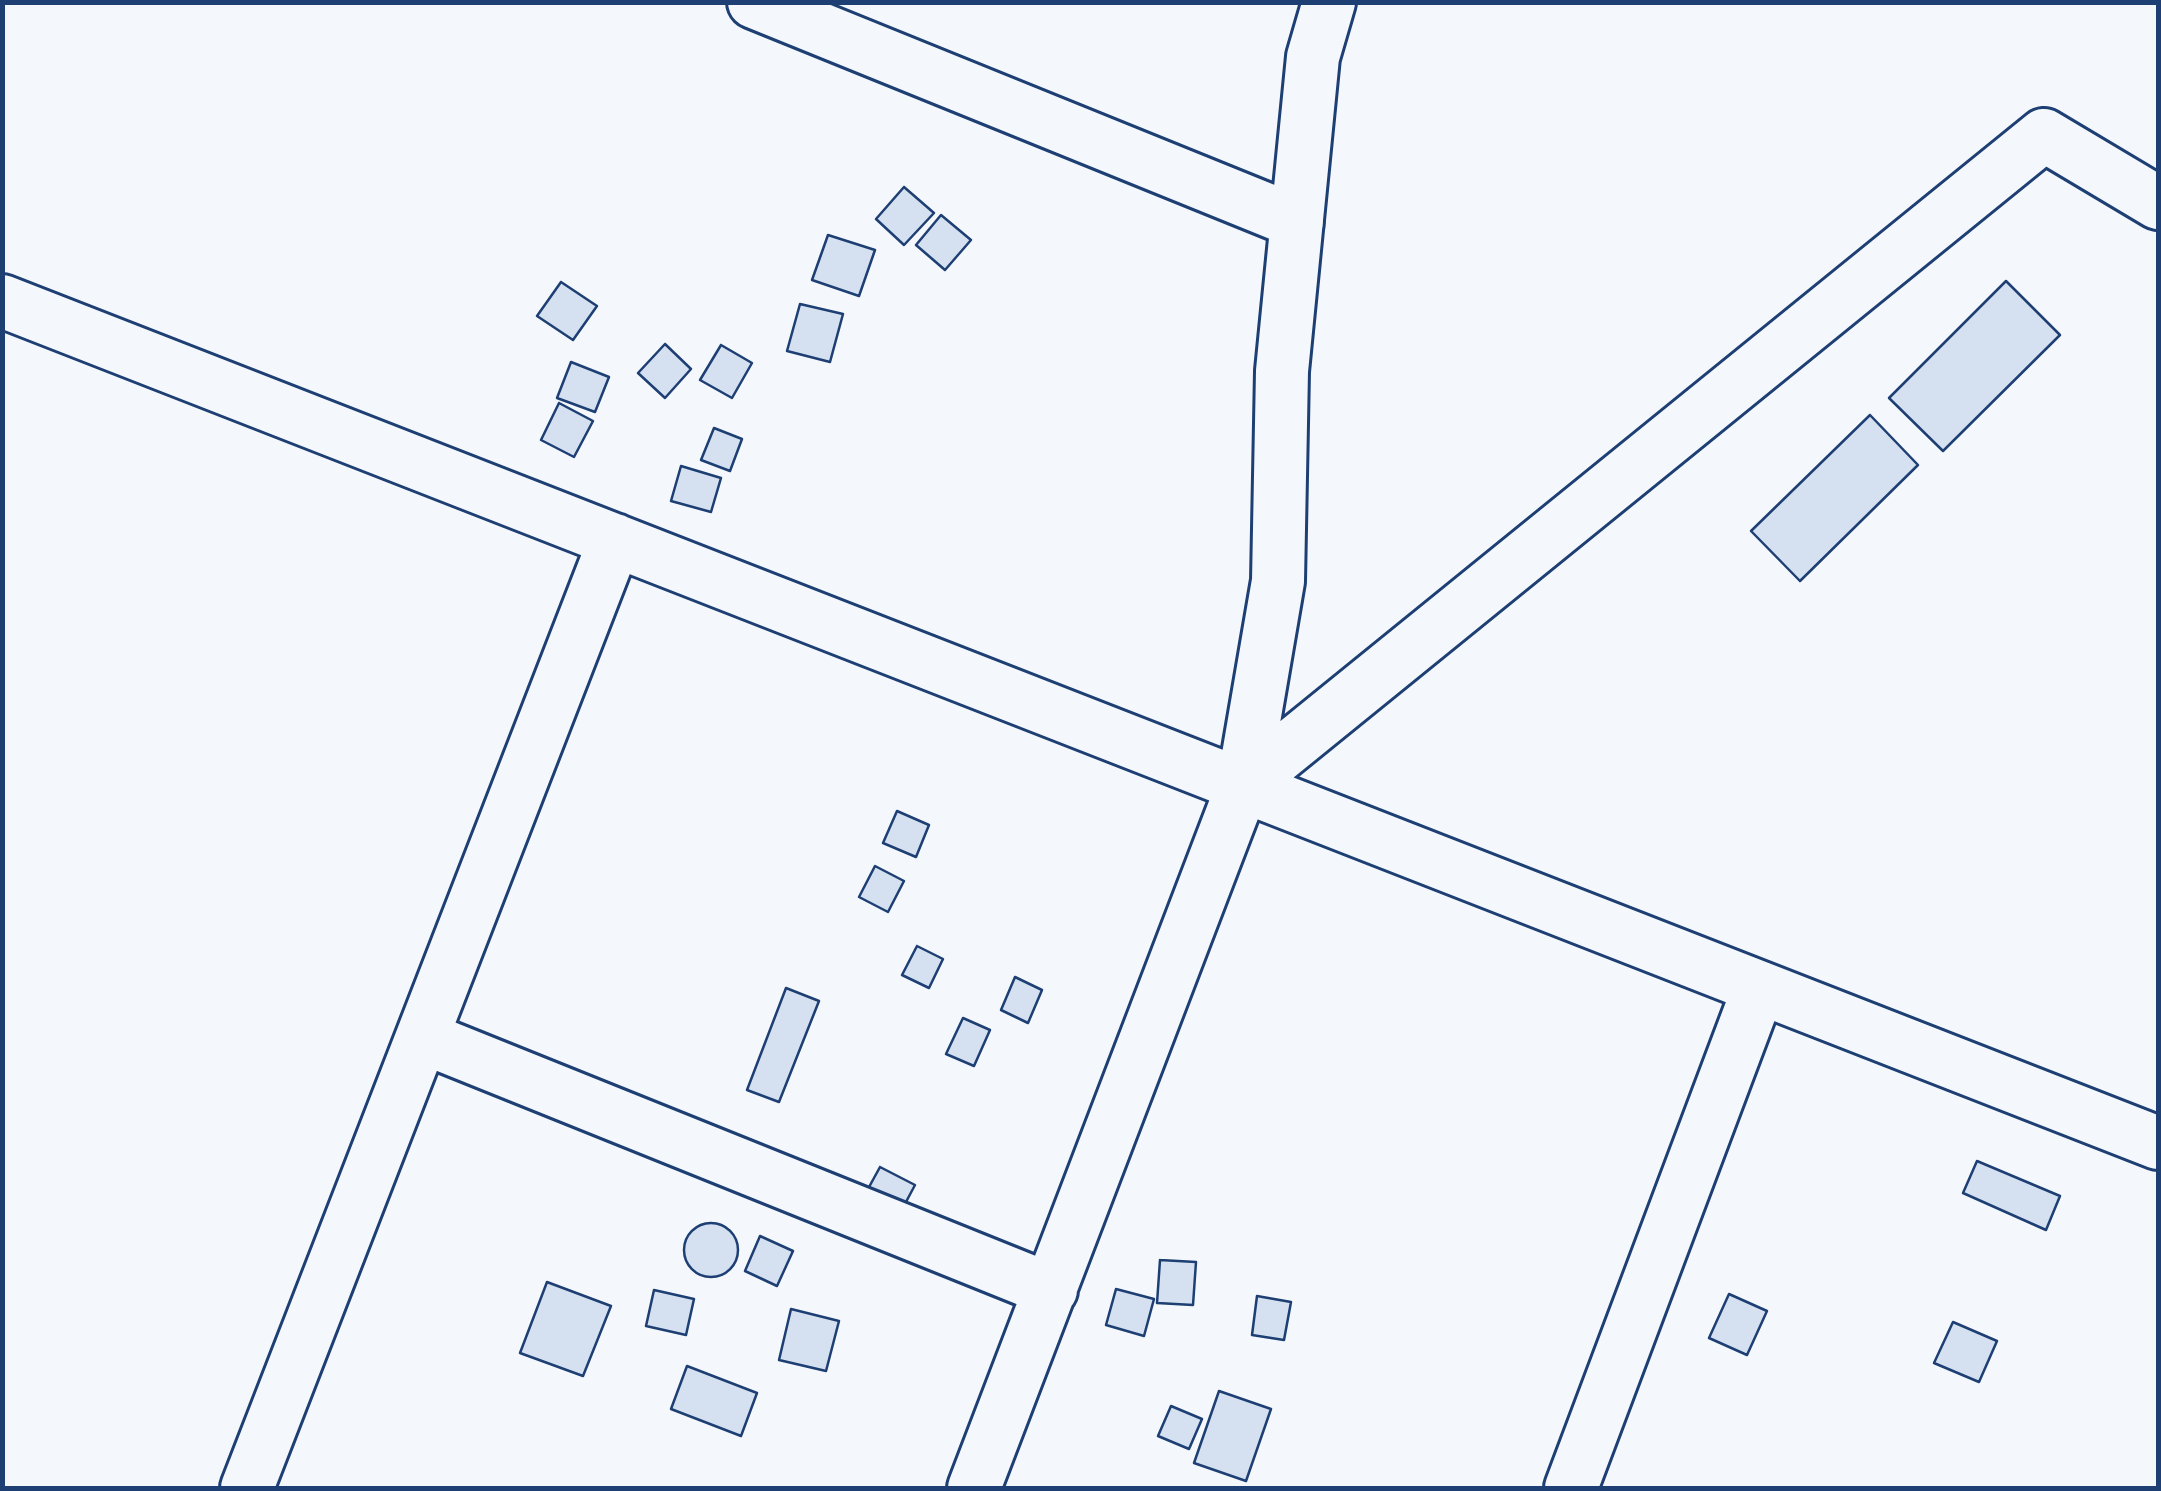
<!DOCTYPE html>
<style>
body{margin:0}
#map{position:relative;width:2161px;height:1491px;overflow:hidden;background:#f4f7fb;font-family:Helvetica,sans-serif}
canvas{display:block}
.frame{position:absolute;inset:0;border:5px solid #1d3f73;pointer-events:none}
</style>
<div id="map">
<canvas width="2161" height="1491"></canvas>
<div class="frame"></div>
</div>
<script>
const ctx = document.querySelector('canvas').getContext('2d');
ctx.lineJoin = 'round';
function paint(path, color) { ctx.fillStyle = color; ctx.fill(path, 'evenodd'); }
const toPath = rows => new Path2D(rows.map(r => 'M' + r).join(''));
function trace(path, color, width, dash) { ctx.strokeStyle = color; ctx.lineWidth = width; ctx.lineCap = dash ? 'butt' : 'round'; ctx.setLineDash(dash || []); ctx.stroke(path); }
const building = toPath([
 [904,187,934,213,904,245,876,219,904,187],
 [941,215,971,240,945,270,916,245,941,215],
 [828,235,875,250,859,296,812,280,828,235],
 [2006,281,2060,335,1943,451,1889,398,2006,281],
 [561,282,597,306,573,340,537,316,561,282],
 [800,304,843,314,830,362,787,351,800,304],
 [665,344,691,369,665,398,638,373,665,344],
 [721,345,752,363,732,398,700,380,721,345],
 [571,362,609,377,595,412,557,398,571,362],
 [559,403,593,421,574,457,541,440,559,403],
 [1870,415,1918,465,1800,581,1751,531,1870,415],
 [714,428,742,439,730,471,701,460,714,428],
 [681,466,721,478,711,512,671,501,681,466],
 [897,811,929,825,916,857,883,843,897,811],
 [875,866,904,881,888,912,859,897,875,866],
 [917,946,943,959,929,988,902,975,917,946],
 [1015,977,1042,990,1028,1023,1001,1010,1015,977],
 [786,988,819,1001,779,1102,747,1090,786,988],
 [963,1018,990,1030,974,1066,946,1054,963,1018],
 [1977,1161,2060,1196,2046,1230,1963,1193,1977,1161],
 [880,1167,915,1185,898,1217,863,1198,880,1167],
 '684 1250a27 27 0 1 1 54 0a27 27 0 1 1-54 0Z',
 [760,1236,793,1251,777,1286,745,1271,760,1236],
 [1160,1260,1196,1262,1193,1305,1157,1303,1160,1260],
 [547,1282,611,1306,583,1376,520,1353,547,1282],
 [1116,1289,1154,1299,1144,1336,1106,1325,1116,1289],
 [654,1290,694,1299,686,1335,646,1326,654,1290],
 [1729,1294,1767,1311,1747,1355,1709,1338,1729,1294],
 [1257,1296,1291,1302,1284,1340,1252,1335,1257,1296],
 [791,1309,839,1321,826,1371,779,1360,791,1309],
 [1953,1322,1997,1341,1979,1382,1934,1363,1953,1322],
 [687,1366,757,1393,741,1436,671,1409,687,1366],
 [1219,1391,1271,1409,1246,1481,1194,1463,1219,1391],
 [1171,1406,1202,1419,1189,1449,1158,1436,1171,1406]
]);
const minor = toPath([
 [754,2,1297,222],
 [2,301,2158,1143],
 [1243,785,2044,135,2158,203],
 [422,1037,1051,1290],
 [247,1488,615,540],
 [974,1488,1243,785,1278,581,1282,371,1313,57,1329,2],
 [1571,1488,1759,988]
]);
paint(building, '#d5e0f0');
trace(building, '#1d3f73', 2.5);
trace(minor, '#1d3f73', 58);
trace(minor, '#f4f7fb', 52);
</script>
